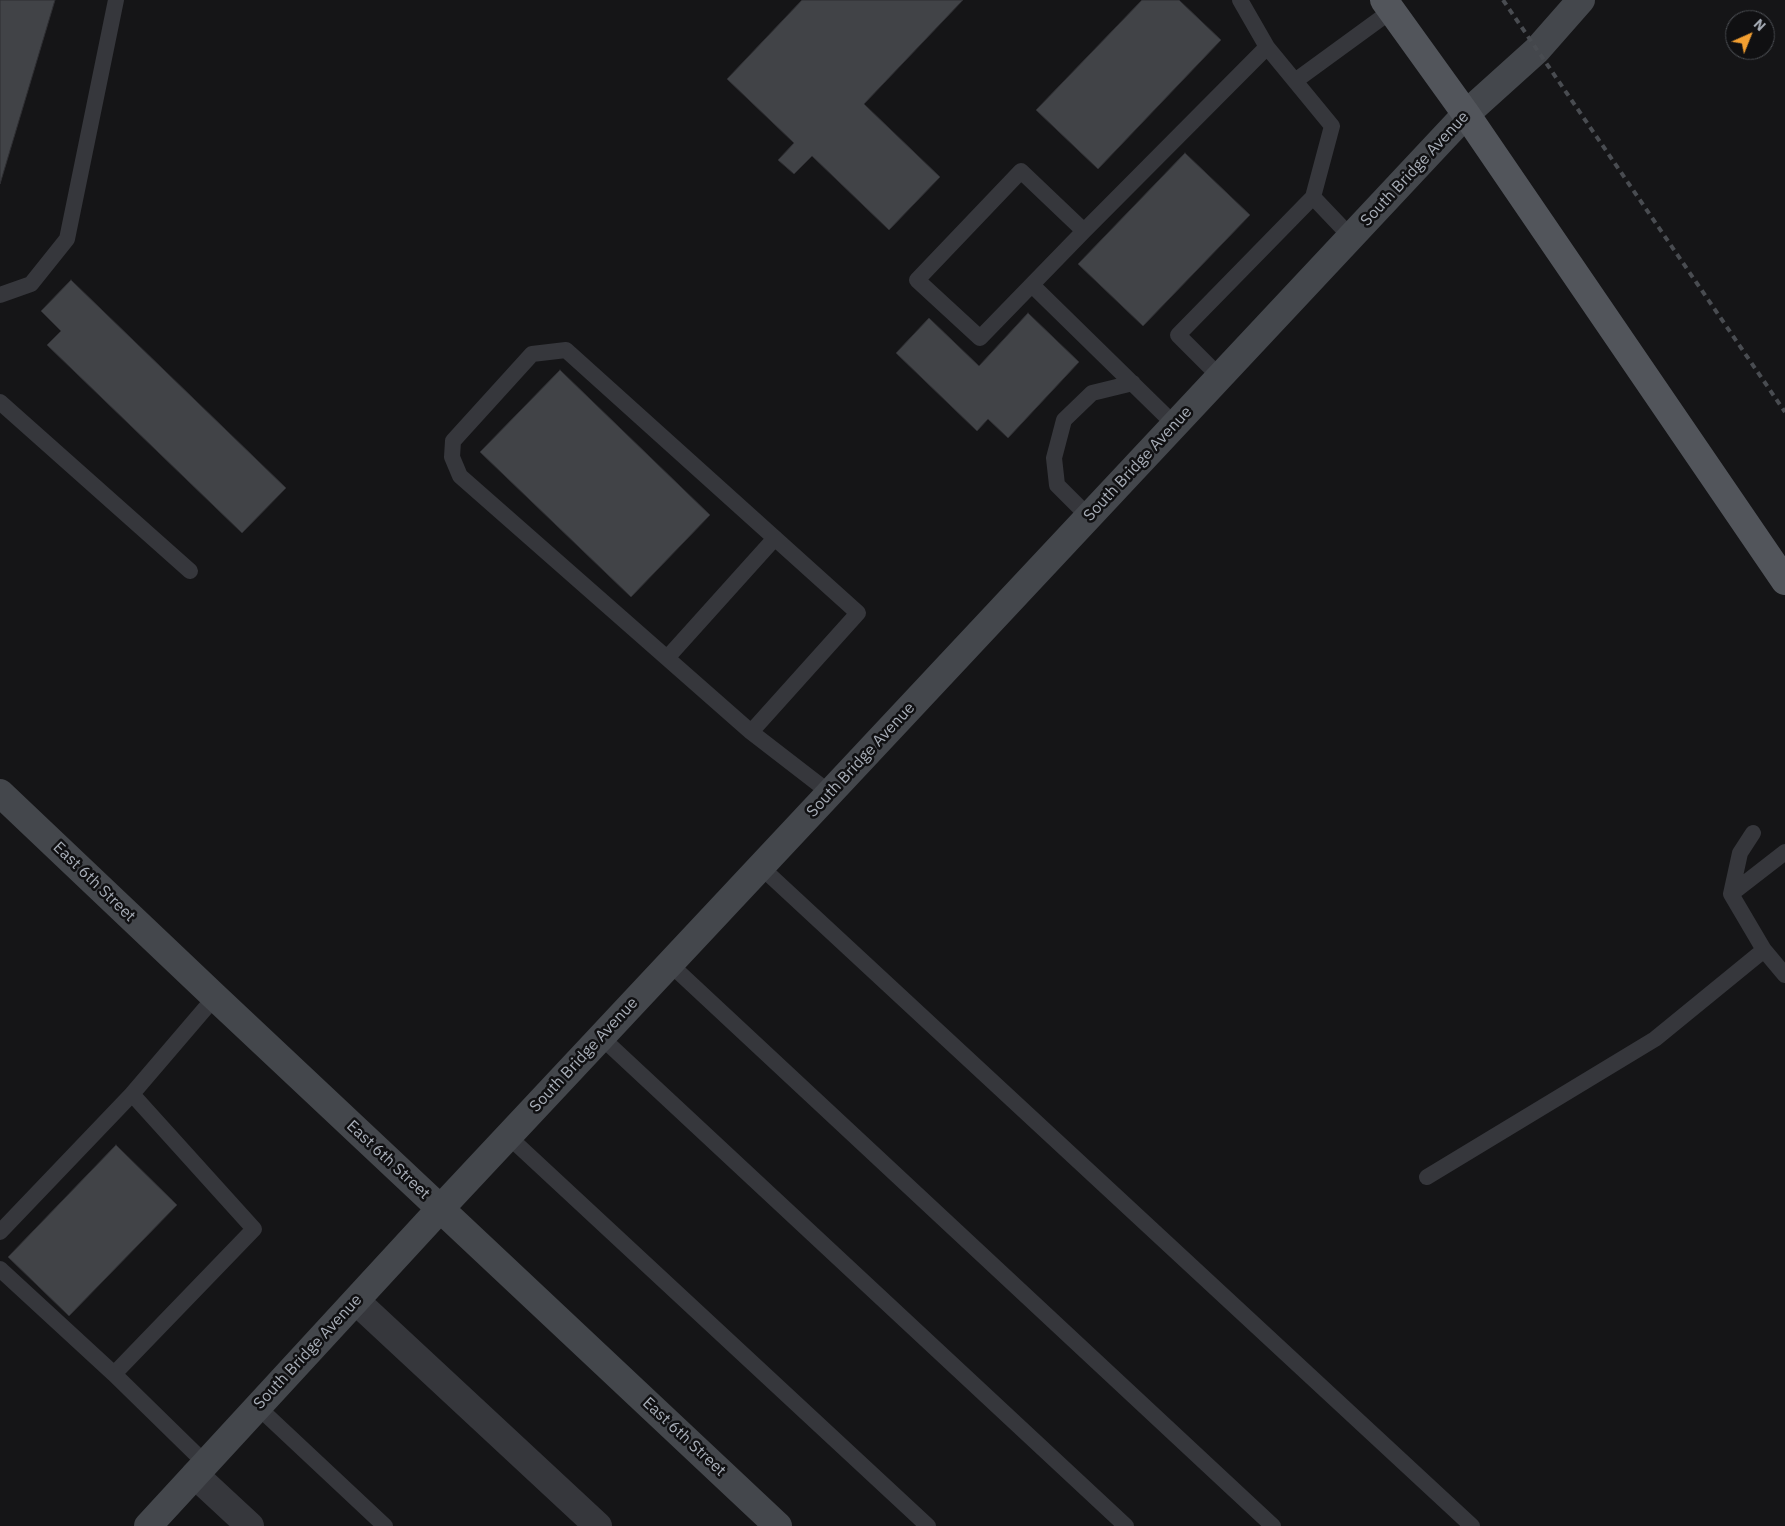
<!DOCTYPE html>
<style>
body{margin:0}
#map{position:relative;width:1785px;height:1526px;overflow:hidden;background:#151517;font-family:"IBM Plex Sans",sans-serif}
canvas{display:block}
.north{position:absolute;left:1725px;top:10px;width:50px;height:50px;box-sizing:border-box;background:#101012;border:1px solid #4c4f54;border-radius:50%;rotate:44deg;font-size:14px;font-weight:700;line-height:20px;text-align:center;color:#a7adb7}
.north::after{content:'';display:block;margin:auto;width:18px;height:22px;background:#f39f31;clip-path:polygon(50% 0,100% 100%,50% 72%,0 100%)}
</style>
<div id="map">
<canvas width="1785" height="1526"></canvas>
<div class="north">N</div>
</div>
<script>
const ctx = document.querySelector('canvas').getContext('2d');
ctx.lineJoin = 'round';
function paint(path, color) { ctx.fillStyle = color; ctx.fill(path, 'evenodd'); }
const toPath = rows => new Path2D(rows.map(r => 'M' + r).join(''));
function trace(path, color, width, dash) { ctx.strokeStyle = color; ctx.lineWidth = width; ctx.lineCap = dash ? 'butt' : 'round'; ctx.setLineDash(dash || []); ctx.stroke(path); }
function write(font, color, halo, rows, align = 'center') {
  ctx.font = font + ' "IBM Plex Sans",sans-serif'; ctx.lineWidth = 5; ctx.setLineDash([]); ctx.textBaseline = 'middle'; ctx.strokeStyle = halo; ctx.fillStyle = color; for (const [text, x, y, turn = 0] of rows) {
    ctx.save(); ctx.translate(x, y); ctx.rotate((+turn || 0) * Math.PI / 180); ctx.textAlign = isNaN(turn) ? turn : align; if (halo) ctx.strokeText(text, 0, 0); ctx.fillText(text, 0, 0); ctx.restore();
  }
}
const building = toPath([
 [0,0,55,0,0,184,0,0],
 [802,0,963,0,864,104,940,177,889,230,812,156,794,174,778,160,794,143,727,79,802,0],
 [1142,0,1179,0,1221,40,1098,169,1036,110,1142,0],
 [1185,153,1250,215,1143,326,1078,264,1185,153],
 [71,280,286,488,242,533,47,345,61,331,41,311,71,280],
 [1028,313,1079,362,1008,438,988,419,977,431,896,353,929,318,979,366,1028,313],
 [560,370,710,515,631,597,480,452,560,370],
 [116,1145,177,1205,69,1316,8,1257,116,1145]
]);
const lane = toPath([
 [1295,81,1391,11],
 [1313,197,1351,237],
 [1084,231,1021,171,917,280,980,338,1084,231,1267,47,1240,0],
 [1032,285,1175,425],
 [0,295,31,284,67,239,116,0],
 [1220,377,1178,335,1313,197,1332,126,1267,47],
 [0,402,190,571],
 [1089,517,1057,485,1054,458,1064,420,1092,393,1133,383],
 [667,658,775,538],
 [751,732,460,476,452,457,453,441,532,354,566,350,858,613,751,732,830,793],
 [761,867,1472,1526],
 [1731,894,1740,853,1753,833],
 [1764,950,1785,975],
 [670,964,1273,1526],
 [601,1037,1126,1526],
 [508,1136,928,1526],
 [1427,1177,1655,1039,1764,950,1731,894,1785,852],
 [0,1232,132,1094,215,997],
 [0,1269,114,1374,206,1464],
 [114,1374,254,1229,132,1094],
 [258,1407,385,1526]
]);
const street = toPath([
 [356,1301,598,1526],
 [195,1475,250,1526]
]);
const secondary = toPath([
 [0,793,215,997,778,1526],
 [148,1526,440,1209,1466,114,1537,50,1581,0]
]);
const primary = toPath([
 [1384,0,1466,114,1785,581]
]);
const rail = toPath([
 [1503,0,1785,412]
]);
const streetNames = [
 ["South Bridge Avenue",1415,169,-47],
 ["South Bridge Avenue",1138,464,-47],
 ["South Bridge Avenue",861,760,-47],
 ["East 6th Street",94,882,44],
 ["South Bridge Avenue",584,1055,-47],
 ["East 6th Street",388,1160,43],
 ["South Bridge Avenue",308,1352,-47],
 ["East 6th Street",684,1437,43]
];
paint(building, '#414347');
trace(building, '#2f2f33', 1);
trace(lane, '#36373c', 16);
trace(street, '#36373c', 28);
trace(secondary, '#44474c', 28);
trace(primary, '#52555b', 28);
trace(rail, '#494c51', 4, [6, 5]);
write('16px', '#a7adb7', '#101012', streetNames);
</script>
